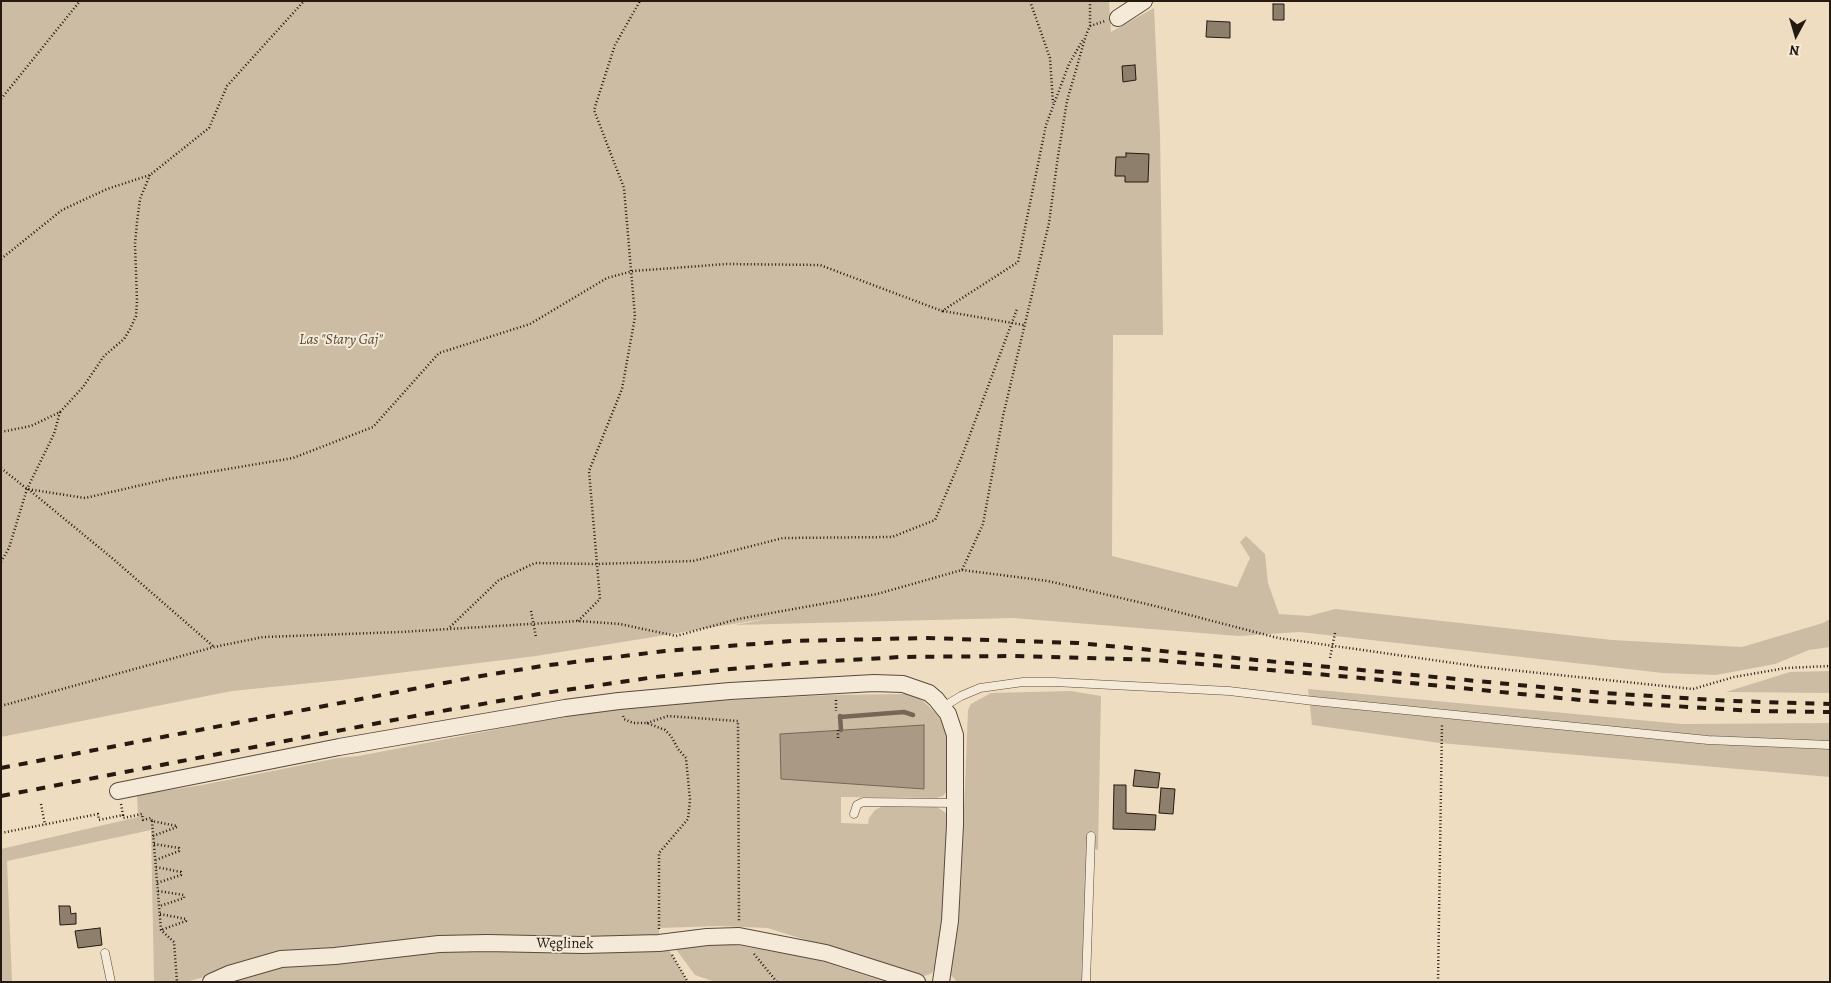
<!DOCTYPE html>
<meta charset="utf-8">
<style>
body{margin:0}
#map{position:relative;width:1831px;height:983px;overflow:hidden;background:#efddc2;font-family:Alegreya,serif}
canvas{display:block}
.frame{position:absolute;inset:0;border:2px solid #251910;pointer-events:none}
.north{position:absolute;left:1771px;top:10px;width:50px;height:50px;-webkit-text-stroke:4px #f5e9d7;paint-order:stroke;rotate:186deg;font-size:14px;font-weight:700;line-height:20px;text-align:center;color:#251910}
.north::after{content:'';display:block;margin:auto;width:18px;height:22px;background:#251910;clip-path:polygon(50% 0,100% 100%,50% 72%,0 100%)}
</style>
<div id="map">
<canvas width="1831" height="983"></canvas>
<div class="frame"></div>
<div class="north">N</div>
</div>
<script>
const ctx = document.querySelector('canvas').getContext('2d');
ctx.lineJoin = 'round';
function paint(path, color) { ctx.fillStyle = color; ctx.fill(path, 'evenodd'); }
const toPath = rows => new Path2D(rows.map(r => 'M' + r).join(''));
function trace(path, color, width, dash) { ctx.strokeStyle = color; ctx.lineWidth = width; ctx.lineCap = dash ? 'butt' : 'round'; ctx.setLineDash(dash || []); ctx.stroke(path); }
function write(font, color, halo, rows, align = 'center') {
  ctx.font = font + ' Alegreya,serif'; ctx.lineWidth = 4; ctx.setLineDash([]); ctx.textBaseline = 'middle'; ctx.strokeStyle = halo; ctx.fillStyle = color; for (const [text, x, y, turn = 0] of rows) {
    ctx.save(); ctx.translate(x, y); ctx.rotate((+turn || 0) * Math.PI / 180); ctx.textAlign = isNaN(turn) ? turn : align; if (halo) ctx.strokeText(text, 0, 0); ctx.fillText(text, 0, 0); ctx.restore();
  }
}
const green = toPath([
 [1,1,1109,1,1111,32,1154,8,1160,134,1163,335,1113,335,1112,556,1237,587,1250,558,1240,542,1246,536,1265,554,1268,583,1279,614,1309,616,1335,609,1612,640,1742,647,1823,623,1830,619,1830,647,1809,650,1775,664,1716,675,1663,673,1300,632,1239,636,1013,618,735,625,776,617,536,656,341,680,232,691,1,737],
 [1830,671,1830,693,1726,692,1790,672],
 [1308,689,1682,724,1830,723,1830,777,1440,743,1312,725],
 [1071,691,1101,696,1098,850,1091,848,1086,982,957,982,951,975,961,888,968,710,971,704,991,693],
 [908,694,923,701,938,715,946,732,949,748,947,791,943,796,936,798,841,797,841,823,868,824,869,818,875,810,881,807,889,806,937,807,946,813,948,825,941,951,936,966,932,973,922,977,768,928,718,926,659,928,659,943,664,942,688,982,221,982,212,975,186,982,154,982,151,830,7,861,12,982,1,982,1,849,138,817,137,795,202,785,338,758,359,756,581,713,668,703,831,695],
 [672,944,731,944,818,960,886,982,715,982,695,975]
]);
const water = toPath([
 [924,725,924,789,781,779,780,734,924,725]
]);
const stream = toPath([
 [840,716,841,730],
 [840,717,904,712,913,715]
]);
const building = toPath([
 [1273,4,1284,4,1284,20,1273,20,1273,4],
 [1207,21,1230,22,1230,38,1206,37,1207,21],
 [1135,65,1136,80,1123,82,1122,66,1135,65],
 [1126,153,1149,154,1148,182,1125,182,1125,176,1115,176,1116,157,1126,157,1126,153],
 [1135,770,1160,773,1158,788,1133,786,1135,770],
 [1114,785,1126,785,1126,813,1156,815,1155,830,1113,829,1114,785],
 [1161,788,1175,789,1173,814,1159,813,1161,788],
 [59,906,70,906,71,914,76,913,76,924,60,925,59,906],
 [100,928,102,945,78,948,75,931,100,928]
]);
const path = toPath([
 [1030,1,1050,58,1053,103],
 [1090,26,1105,21],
 [1,99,80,1],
 [1,259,62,210,107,189,150,175,209,128,227,86,304,1],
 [943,311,1024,325],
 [1,432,31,426,60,412,83,387,104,356,124,339,130,329,136,316,137,301,135,244,137,222,140,199,150,175],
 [1,468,27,489,85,498,168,479,293,458,373,427,439,353,530,324,607,278,633,271,727,264,820,265,942,311,1018,262,1046,125,1069,64,1084,38],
 [28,489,112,558,214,647],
 [1,562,9,548,27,489,54,434,60,412],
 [962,570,1048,581,1151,605,1278,638,1482,667,1693,689,1734,677,1786,668,1830,666],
 [531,611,536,637],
 [578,621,600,599,589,471,622,389,635,317,624,188,594,110,615,45,640,1],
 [450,627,499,580,535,563,597,564,693,561,783,538,892,537,935,520,962,456,1017,309],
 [1330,658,1335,633],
 [836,700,836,711],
 [1,706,214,647,263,637,401,632,578,621,620,624,676,636,738,619,877,594,962,570,983,524,1003,416,1049,223,1058,156,1067,101,1086,35,1090,26,1090,1],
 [623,716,624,719,633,723,647,723,665,730,671,736,678,749,686,758,690,800,688,819,659,853,659,929],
 [647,723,668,716,738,721,739,921],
 [838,730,838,738],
 [41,804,45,825],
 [121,804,123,815],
 [152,821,161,930,174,942,177,982],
 [1,833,98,814,99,820,123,815,123,818,142,814,143,820,151,818,152,821,177,826,177,827,153,836],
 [154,844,179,848,179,851,156,860],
 [156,867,181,872,181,875,157,883],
 [158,891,184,895,184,898,160,906],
 [160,914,186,919,186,921,161,930],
 [754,954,777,982],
 [672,955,688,982],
 [1438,982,1442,723]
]);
const service = toPath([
 [943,707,961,696,980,688,1023,682,1054,682,1229,691,1314,701,1708,740,1830,745],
 [854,814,857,805,863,802,955,803],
 [105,953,111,982],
 [1086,982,1091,836]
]);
const minor = toPath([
 [1118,18,1144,1],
 [118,791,339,747,565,708,619,701,730,691,874,683,903,684,929,693,936,699,948,714,955,735,955,825,950,921,941,982],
 [211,982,229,974,281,959,335,956,439,944,487,943,583,945,659,943,707,937,739,936,826,953,917,982]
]);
const rail = toPath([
 [1,768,481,676,542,666,665,651,792,641,927,638,1078,643,1603,693,1731,701,1830,704],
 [1,796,425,714,545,693,655,677,720,670,798,663,900,657,1015,656,1155,660,1351,677,1591,701,1755,711,1830,712]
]);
const parkNames = [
 ["Las \"Stary Gaj\"",341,340]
];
const streetNames = [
 ["Węglinek",565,944,1]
];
paint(green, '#cdbca4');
paint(water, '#aa9a85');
trace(water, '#756656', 1);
trace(stream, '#756656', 4.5);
paint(building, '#8e7f6d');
trace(building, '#251910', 1);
trace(service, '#584a3c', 9);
trace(minor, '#584a3c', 18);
trace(path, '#251910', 2.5, [1, 2.5]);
trace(service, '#f5e9d7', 8);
trace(minor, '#f5e9d7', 16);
trace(rail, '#251910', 4, [9, 9]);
write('italic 15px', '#574a3c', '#f5e9d7', parkNames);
write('15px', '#251910', '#f5e9d7', streetNames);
</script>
